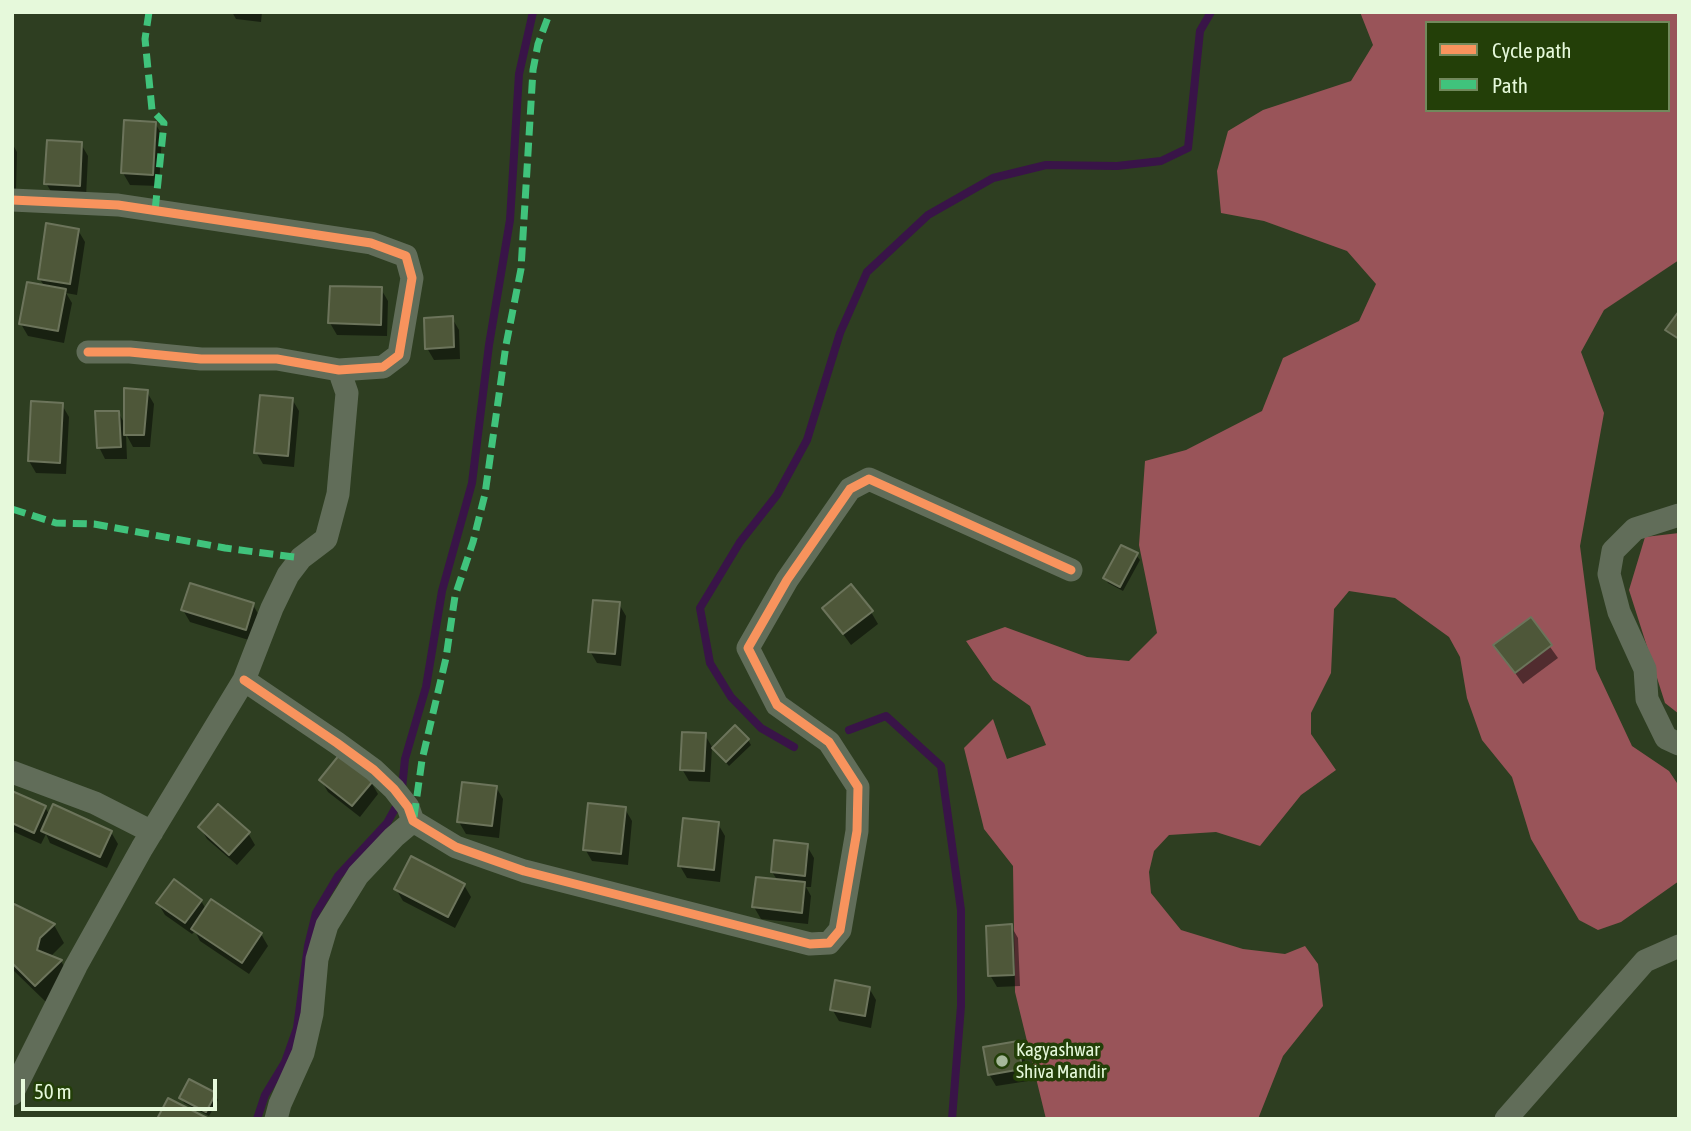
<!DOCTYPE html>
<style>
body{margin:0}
#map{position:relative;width:1691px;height:1131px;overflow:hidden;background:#2e3e21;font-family:"Asap Condensed",sans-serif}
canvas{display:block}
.frame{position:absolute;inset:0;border:14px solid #e6f9db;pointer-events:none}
.legend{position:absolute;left:1425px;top:21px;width:245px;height:91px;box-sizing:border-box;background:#233f08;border:2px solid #71895c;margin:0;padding:9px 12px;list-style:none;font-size:21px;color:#e6f9db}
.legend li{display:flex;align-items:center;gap:14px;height:35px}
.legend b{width:35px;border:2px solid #71895c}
.scale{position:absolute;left:21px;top:1079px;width:196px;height:32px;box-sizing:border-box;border:4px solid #e6f9db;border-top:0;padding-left:9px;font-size:21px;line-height:24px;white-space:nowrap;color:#e6f9db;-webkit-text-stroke:5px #233f08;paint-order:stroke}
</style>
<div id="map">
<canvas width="1691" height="1131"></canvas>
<div class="frame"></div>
<ul class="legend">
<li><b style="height:9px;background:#f8935d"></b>Cycle path</li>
<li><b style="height:9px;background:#40c37c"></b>Path</li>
</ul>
<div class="scale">50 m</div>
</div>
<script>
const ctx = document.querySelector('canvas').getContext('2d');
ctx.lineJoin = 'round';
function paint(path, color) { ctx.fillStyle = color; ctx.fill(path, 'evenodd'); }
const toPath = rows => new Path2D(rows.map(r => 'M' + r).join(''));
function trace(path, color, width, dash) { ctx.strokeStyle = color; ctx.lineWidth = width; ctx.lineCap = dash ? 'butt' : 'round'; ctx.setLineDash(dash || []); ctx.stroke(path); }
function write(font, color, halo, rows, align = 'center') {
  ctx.font = font + ' "Asap Condensed",sans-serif'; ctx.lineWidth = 7; ctx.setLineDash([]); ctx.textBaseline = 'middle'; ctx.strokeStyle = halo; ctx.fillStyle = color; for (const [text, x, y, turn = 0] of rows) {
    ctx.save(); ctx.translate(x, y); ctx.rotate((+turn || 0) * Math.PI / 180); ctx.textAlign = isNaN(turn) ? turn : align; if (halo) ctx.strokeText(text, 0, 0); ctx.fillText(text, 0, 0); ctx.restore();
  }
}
const forest = toPath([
 [1360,12,1679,12,1679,260,1604,310,1581,352,1604,413,1580,546,1596,669,1632,746,1669,771,1679,786,1679,881,1621,922,1598,930,1579,920,1531,839,1512,777,1482,740,1467,698,1460,657,1449,637,1395,598,1349,591,1334,609,1331,673,1311,713,1311,734,1336,770,1301,795,1260,846,1216,832,1169,835,1154,851,1149,872,1151,893,1181,930,1243,949,1285,954,1305,946,1318,964,1323,1006,1283,1056,1258,1119,1046,1119,1015,992,1013,866,984,829,964,748,993,719,1007,759,1046,745,1030,706,993,680,966,641,1005,627,1087,657,1129,661,1157,633,1139,545,1145,461,1186,450,1262,411,1283,358,1359,321,1376,284,1347,251,1264,221,1221,213,1217,171,1228,131,1263,110,1351,81,1373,45],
 [1427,23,1668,23,1668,110,1427,110],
 [1679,533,1679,714,1665,703,1629,590,1645,537]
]);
const shadow = toPath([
 [232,12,262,12,261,22,236,19],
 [155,123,162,135,159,186,130,185,123,173],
 [12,143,17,152,16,191,12,191],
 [81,144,88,156,86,197,53,195,46,183],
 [78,230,85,242,77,295,66,293,72,303,64,343,28,336,21,324,45,287,39,278],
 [381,289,388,301,387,336,337,335,330,323],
 [452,318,459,330,460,359,434,360,427,348],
 [147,392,154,404,150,447,133,447,126,434,127,459,105,459,99,447,118,412,126,426],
 [292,399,299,411,294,467,263,464,256,452],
 [62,405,69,417,66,474,36,473,29,461],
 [1136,555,1140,560,1123,591,1108,583,1105,578],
 [619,604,626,616,621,666,597,663,590,651],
 [253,605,260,617,252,641,190,622,183,610],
 [824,608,871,612,878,624,851,645],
 [1530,619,1558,658,1523,684,1495,645],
 [705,735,712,747,710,782,689,781,682,769],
 [748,740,751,745,729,766,714,749],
 [321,780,371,782,378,794,360,817,328,792],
 [496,787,503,799,499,838,466,834,459,822],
 [12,792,45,807,50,816,111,832,118,844,107,868,50,843,46,834,41,844,12,831],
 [625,809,632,821,628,865,592,861,585,849],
 [718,824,725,836,720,882,687,878,680,866],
 [200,827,248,833,255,845,237,865,207,839],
 [807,846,814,858,811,887,806,887,811,896,808,924,761,919,754,907,778,881,772,872],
 [464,885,471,897,455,928,403,901,396,889],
 [12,899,18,908,54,925,64,943,50,957,61,961,71,979,47,1003,12,969],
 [201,901,206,909,261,934,268,946,249,974,200,941,195,931,192,934,165,915,158,903],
 [1011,926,1018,938,1020,986,997,987,990,975],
 [869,988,876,1000,871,1028,839,1021,832,1009],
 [1017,1043,1024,1055,1028,1081,996,1086,989,1074],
 [215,1094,218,1100,209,1116,184,1103,181,1098]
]);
const stream = toPath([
 [849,730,886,716,941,766,961,910,961,1006,952,1119],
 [794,747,761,728,731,697,710,663,700,608,740,542,777,495,807,440,840,333,867,272,928,215,993,178,1046,165,1117,166,1161,161,1188,148,1200,31,1211,12],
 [257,1119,265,1095,285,1062,297,1028,308,946,316,913,338,876,387,823,401,798,405,759,426,687,442,591,472,483,489,345,510,220,519,74,533,12]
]);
const building = toPath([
 [124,120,156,122,153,175,121,173,124,120],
 [47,140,82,142,80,186,44,184,47,140],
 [46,223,79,229,70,284,38,279,46,223],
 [27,282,66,289,58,331,19,324,27,282],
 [330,286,382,287,381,325,328,323,330,286],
 [1679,311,1679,339,1665,330,1679,311],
 [453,316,454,347,425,349,424,318,453,316],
 [124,388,148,390,144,435,124,435,124,388],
 [260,395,293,398,288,456,254,453,260,395],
 [31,401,63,403,60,463,28,461,31,401],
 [95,411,119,411,121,447,97,448,95,411],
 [1121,545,1138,553,1120,587,1103,578,1121,545],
 [190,583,254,603,246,630,181,610,190,583],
 [851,584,873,611,843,634,822,608,851,584],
 [593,600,620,602,615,654,588,652,593,600],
 [1531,617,1552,645,1515,673,1493,645,1531,617],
 [735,725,749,739,726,762,712,748,735,725],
 [682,732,706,733,704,771,680,770,682,732],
 [340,754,373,781,352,806,319,780,340,754],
 [462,782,497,786,492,826,457,822,462,782],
 [12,791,46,806,34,833,12,823,12,791],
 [588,803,626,807,621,854,583,850,588,803],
 [53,804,112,831,100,857,41,831,53,804],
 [218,804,250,832,229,855,198,827,218,804],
 [683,818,719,822,714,870,678,866,683,818],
 [774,840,808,844,805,876,771,872,774,840],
 [411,856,465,884,448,917,394,889,411,856],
 [756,877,805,882,802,913,752,907,756,877],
 [174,879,202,900,185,923,156,903,174,879],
 [211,899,262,933,242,963,191,929,211,899],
 [12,903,55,924,40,938,37,950,62,960,35,986,12,963,12,903],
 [1012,924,1014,975,988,976,986,926,1012,924],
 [835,980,870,987,865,1016,830,1010,835,980],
 [1018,1041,1022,1069,988,1075,983,1047,1018,1041],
 [189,1079,216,1093,206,1112,179,1098,189,1079],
 [168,1098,209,1119,157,1119,168,1098]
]);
const street = toPath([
 [12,200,118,205,371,243,406,256,412,278,399,355,383,367,339,370,277,359,201,359,130,352,88,352],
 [1679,515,1635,529,1613,551,1609,574,1619,612,1645,669,1647,699,1666,738,1679,744],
 [244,680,337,743,374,770,394,789,408,807,413,821,456,847,524,871,810,944,829,943,840,930,857,831,858,787,829,742,777,705,748,648,787,580,850,489,869,479,1071,570],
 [12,772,95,803,152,832],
 [12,1094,76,966,142,848,244,680,272,608,288,575,301,558,326,539,338,494,347,393,339,370],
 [276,1119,280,1104,303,1053,312,1014,317,959,327,925,358,875,394,837,413,821],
 [1506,1119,1645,961,1679,946]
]);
const quiet = toPath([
 [149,12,145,39,152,110,164,123,155,211],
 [12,509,56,523,94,524,225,548,301,558],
 [414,817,422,760,446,658,455,596,473,542,485,494,506,345,521,269,533,70,538,44,550,12]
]);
const cycleway = toPath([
 [12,200,118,205,371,243,406,256,412,278,399,355,383,367,339,370,277,359,201,359,130,352,88,352],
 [244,680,337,743,374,770,394,789,408,807,413,821,456,847,524,871,810,944,829,943,840,930,857,831,858,787,829,742,777,705,748,648,787,580,850,489,869,479,1071,570]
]);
const markers = [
 [1002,1061,7,"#a6b89a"]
];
const poiNames = [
 ["Kagyashwar",1016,1050],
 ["Shiva Mandir",1016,1072]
];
paint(forest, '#995459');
paint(shadow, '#0007');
trace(stream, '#391448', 8);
paint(building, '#4e5739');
trace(building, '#6c745b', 2);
trace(street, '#616d59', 23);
trace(quiet, '#40c37c', 7, [14, 7]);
trace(cycleway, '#f8935d', 9);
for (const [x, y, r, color] of markers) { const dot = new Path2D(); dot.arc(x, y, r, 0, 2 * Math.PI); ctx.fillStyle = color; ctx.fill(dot); trace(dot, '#233f08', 2.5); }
write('19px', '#e6f9db', '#233f08', poiNames, 'left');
</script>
